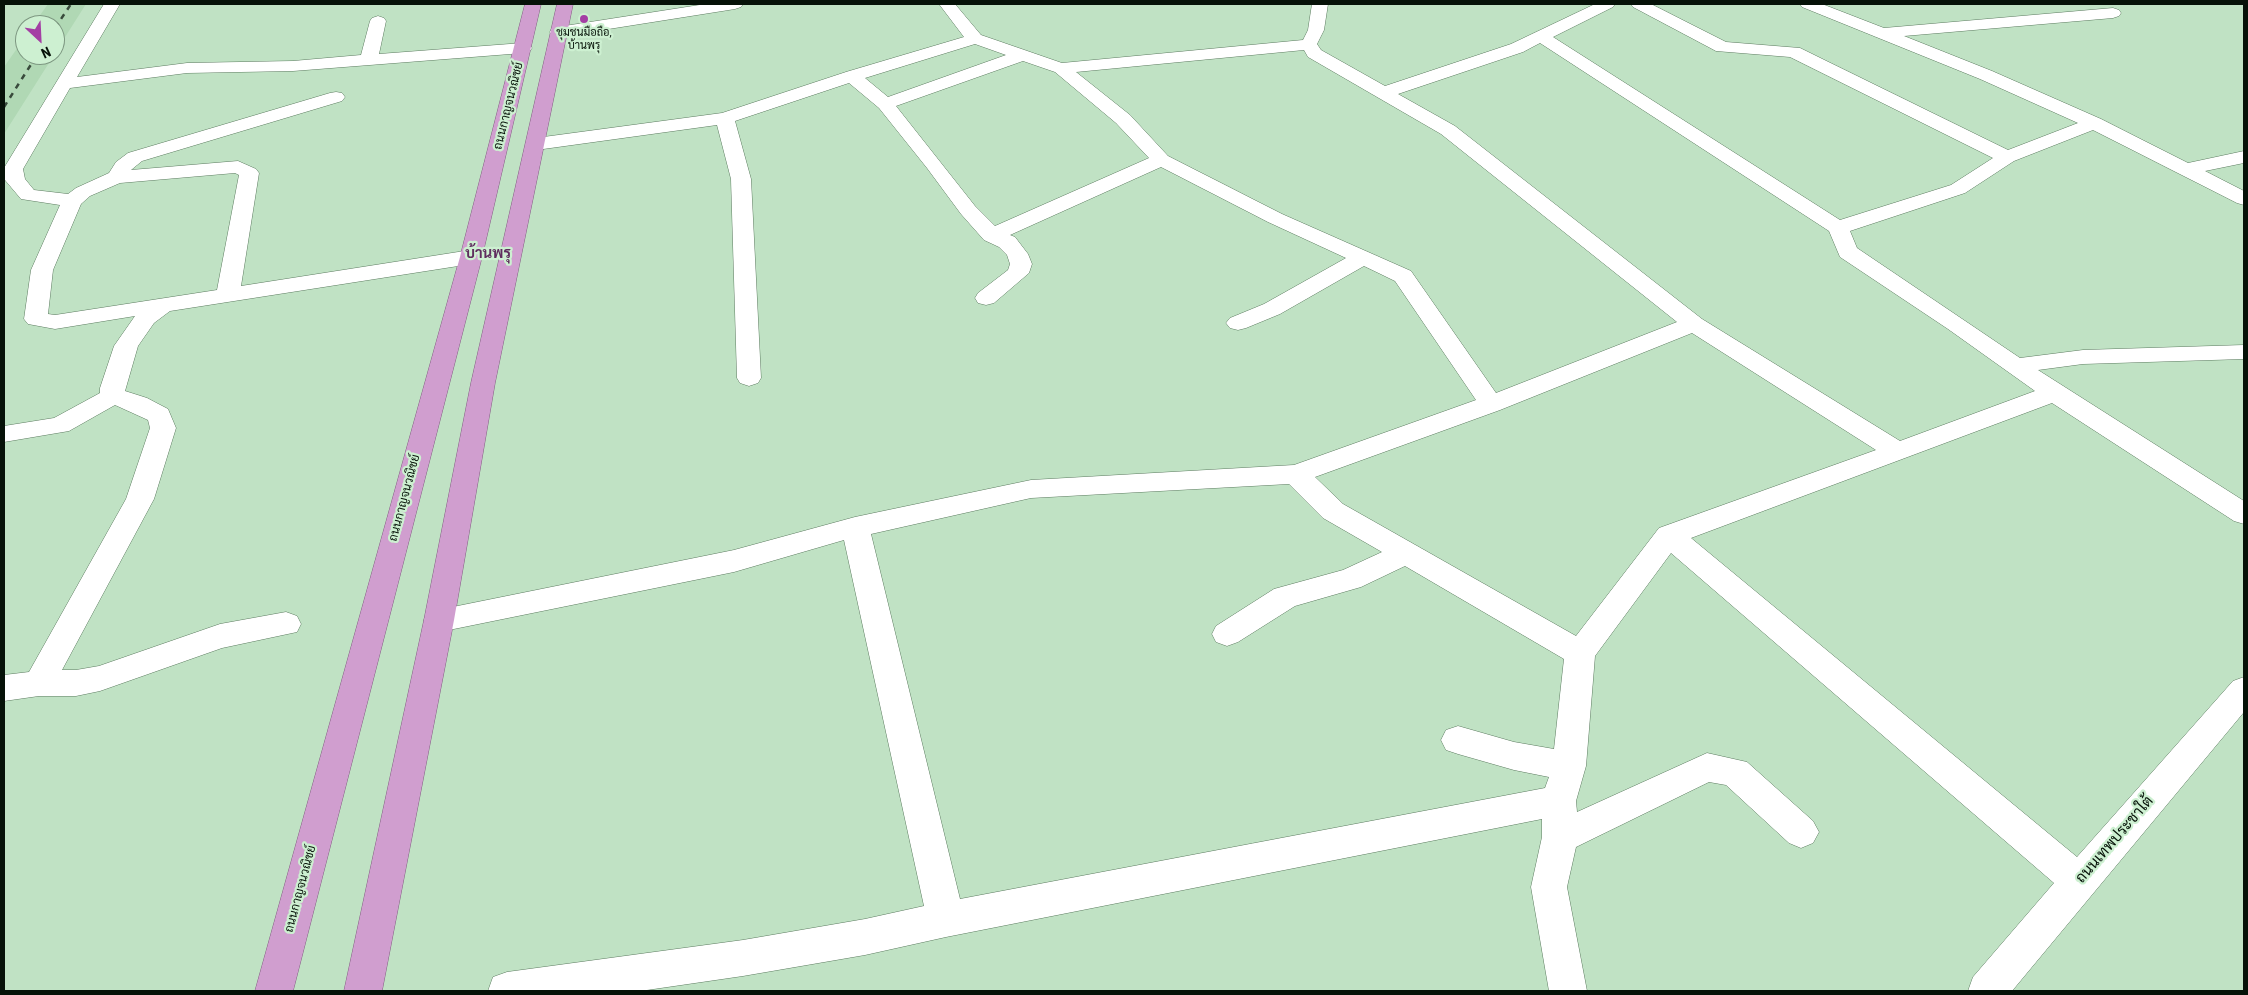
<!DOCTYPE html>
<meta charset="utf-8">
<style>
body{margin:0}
#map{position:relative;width:2248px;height:995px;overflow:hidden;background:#c0e2c4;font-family:"Roboto Condensed",sans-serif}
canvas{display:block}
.frame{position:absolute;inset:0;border:5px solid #061208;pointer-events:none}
.north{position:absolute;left:15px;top:15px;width:50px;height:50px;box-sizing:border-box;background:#cdf0d1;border:1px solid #7d9781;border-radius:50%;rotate:155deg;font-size:14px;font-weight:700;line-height:20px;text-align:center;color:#061208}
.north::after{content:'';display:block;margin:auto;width:18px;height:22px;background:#a43fa4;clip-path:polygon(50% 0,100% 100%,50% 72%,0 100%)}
</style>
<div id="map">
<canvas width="2248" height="995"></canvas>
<div class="frame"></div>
<div class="north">N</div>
</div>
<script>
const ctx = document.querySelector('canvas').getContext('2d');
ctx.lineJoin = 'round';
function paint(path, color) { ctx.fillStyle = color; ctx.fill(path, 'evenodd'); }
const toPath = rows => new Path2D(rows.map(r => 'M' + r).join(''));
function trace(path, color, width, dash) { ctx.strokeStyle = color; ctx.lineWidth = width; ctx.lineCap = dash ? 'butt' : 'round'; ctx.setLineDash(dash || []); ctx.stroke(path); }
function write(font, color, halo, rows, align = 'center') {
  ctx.font = font + ' "Roboto Condensed",Sarabun,sans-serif'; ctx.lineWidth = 4.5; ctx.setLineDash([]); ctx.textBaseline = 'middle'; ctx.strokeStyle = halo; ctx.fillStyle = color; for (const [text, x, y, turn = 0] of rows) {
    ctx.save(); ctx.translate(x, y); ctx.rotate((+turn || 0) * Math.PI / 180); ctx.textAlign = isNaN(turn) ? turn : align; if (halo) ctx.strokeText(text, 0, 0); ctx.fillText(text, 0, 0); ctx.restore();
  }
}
const built = toPath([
 [48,4,86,4,55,53,55,25,33,25],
 [25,37,25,55,54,55,4,134,4,67]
]);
const minor = toPath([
 [104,4,120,4,77,77,187,63,293,61,361,55,370,21,372,18,378,16,384,18,386,21,379,54,523,43,529,44,532,48,529,52,523,53,293,71,187,73,70,88,23,169,25,179,34,190,68,194,76,188,109,173,116,162,128,153,330,93,336,92,342,93,345,97,342,101,142,161,131,170,238,161,256,169,259,173,241,286,471,250,479,252,482,257,479,262,471,264,170,311,154,323,138,346,125,391,147,398,168,409,176,428,154,499,62,670,76,670,99,666,220,624,286,612,297,616,301,624,297,632,222,648,100,691,76,696,39,696,4,701,4,675,29,672,126,499,150,428,148,420,115,405,69,431,4,442,4,426,54,418,100,393,100,388,114,346,135,316,55,329,28,324,24,319,31,270,60,205,21,199,5,180,4,173,4,168,104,4],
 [235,173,239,175,217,290,55,315,48,314,53,270,81,204,90,196,120,183,235,173],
 [706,4,743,4,741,7,735,9,558,37,552,36,550,32,552,28,558,27,706,4],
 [939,4,955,4,981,35,1062,63,1303,40,1308,30,1312,4,1328,4,1324,30,1317,44,1321,50,1385,86,1511,44,1595,4,1615,4,1613,7,1553,37,1840,220,1951,185,1993,158,1790,57,1716,51,1633,7,1631,4,1651,4,1726,42,1800,48,2008,150,2078,123,1980,79,1802,7,1800,4,1822,4,1884,28,2113,8,2119,10,2121,13,2119,16,2113,18,1904,36,1992,71,2101,119,2188,163,2244,151,2244,163,2205,171,2244,191,2244,205,2237,203,2093,130,2014,161,1965,193,1850,231,1857,248,2020,358,2083,350,2244,345,2244,359,2083,364,2038,370,2244,501,2244,524,2234,521,2052,403,1691,538,2077,857,2233,681,2244,677,2244,712,2012,991,1968,991,1973,977,2054,883,1671,553,1595,656,1586,766,1576,801,1577,812,1707,753,1747,762,1813,821,1819,832,1813,843,1801,848,1789,843,1726,785,1709,782,1576,847,1567,887,1587,991,1549,991,1531,887,1542,837,1542,819,946,937,865,955,743,976,640,991,488,991,493,977,507,972,743,940,865,919,924,906,844,540,734,572,439,632,428,628,424,620,428,612,734,550,855,517,1031,480,1294,465,1476,400,1395,281,1364,266,1280,314,1246,328,1238,330,1230,328,1226,323,1230,318,1264,304,1346,258,1268,222,1161,167,1010,235,1015,237,1028,254,1032,264,1029,273,994,303,986,305,978,303,975,298,978,293,1008,270,1010,264,1007,255,999,247,984,240,961,214,927,168,879,108,849,83,735,121,751,179,761,378,758,383,749,386,740,383,737,378,731,179,717,125,536,150,529,148,526,144,529,140,536,138,722,113,846,72,964,37,939,4],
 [1540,43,1829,231,1840,257,1948,329,2035,391,1900,441,1702,319,1455,126,1398,94,1523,52,1540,43],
 [975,44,1006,55,888,97,865,78,975,44],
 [1304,50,1308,57,1441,134,1677,322,1496,393,1411,271,1282,214,1168,156,1130,115,1076,72,1304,50],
 [1023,61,1055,72,1116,123,1149,158,995,226,975,206,896,106,1023,61],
 [1692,333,1876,450,1659,528,1576,636,1343,504,1315,477,1500,410,1692,333],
 [1289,484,1323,518,1382,552,1343,570,1274,589,1216,626,1212,634,1216,642,1227,646,1238,642,1295,606,1361,587,1405,566,1564,659,1554,749,1514,742,1458,726,1446,730,1441,740,1446,750,1458,754,1514,770,1549,777,1545,788,960,899,871,534,1031,498,1289,484]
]);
const trunk = toPath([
 [525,4,541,4,482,257,293,991,255,991,460,257,525,4],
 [557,4,573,4,495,383,454,620,382,991,344,991,424,620,471,383,557,4]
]);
const rail = toPath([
 [55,28,71,4],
 [4,107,37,55]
]);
const markers = [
 [584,19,5,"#a43fa4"]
];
const farPoinames = [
 ["ชุมชนมือถือ,",584,33],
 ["บ้านพรุ",584,46]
];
const streetNames = [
 ["ถนนกาญจนวณิชย์",509,106,-76],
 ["ถนนกาญจนวณิชย์",405,498,-75],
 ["ถนนกาญจนวณิชย์",301,889,-75]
];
const farDistrictnames = [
 ["บ้านพรุ",488,254]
];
const nearStreetnames = [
 ["ถนนเทพประชาใต้",2115,840,-49]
];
paint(built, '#b0d8b4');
trace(minor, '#5c7b60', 1);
trace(trunk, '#825d82', 1);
paint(minor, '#fff');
paint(trunk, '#d09ecf');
trace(rail, '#394b3c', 2.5, [5.5, 5.5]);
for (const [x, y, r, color] of markers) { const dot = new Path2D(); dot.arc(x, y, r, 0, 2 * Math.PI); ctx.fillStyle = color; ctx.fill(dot); trace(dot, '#cdf0d1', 2); }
write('11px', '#061208', '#cdf0d1', farPoinames);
write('12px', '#061208', '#cdf0d1', streetNames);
write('bold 15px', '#602e5f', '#cdf0d1', farDistrictnames);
write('15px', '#061208', '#cdf0d1', nearStreetnames);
</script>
